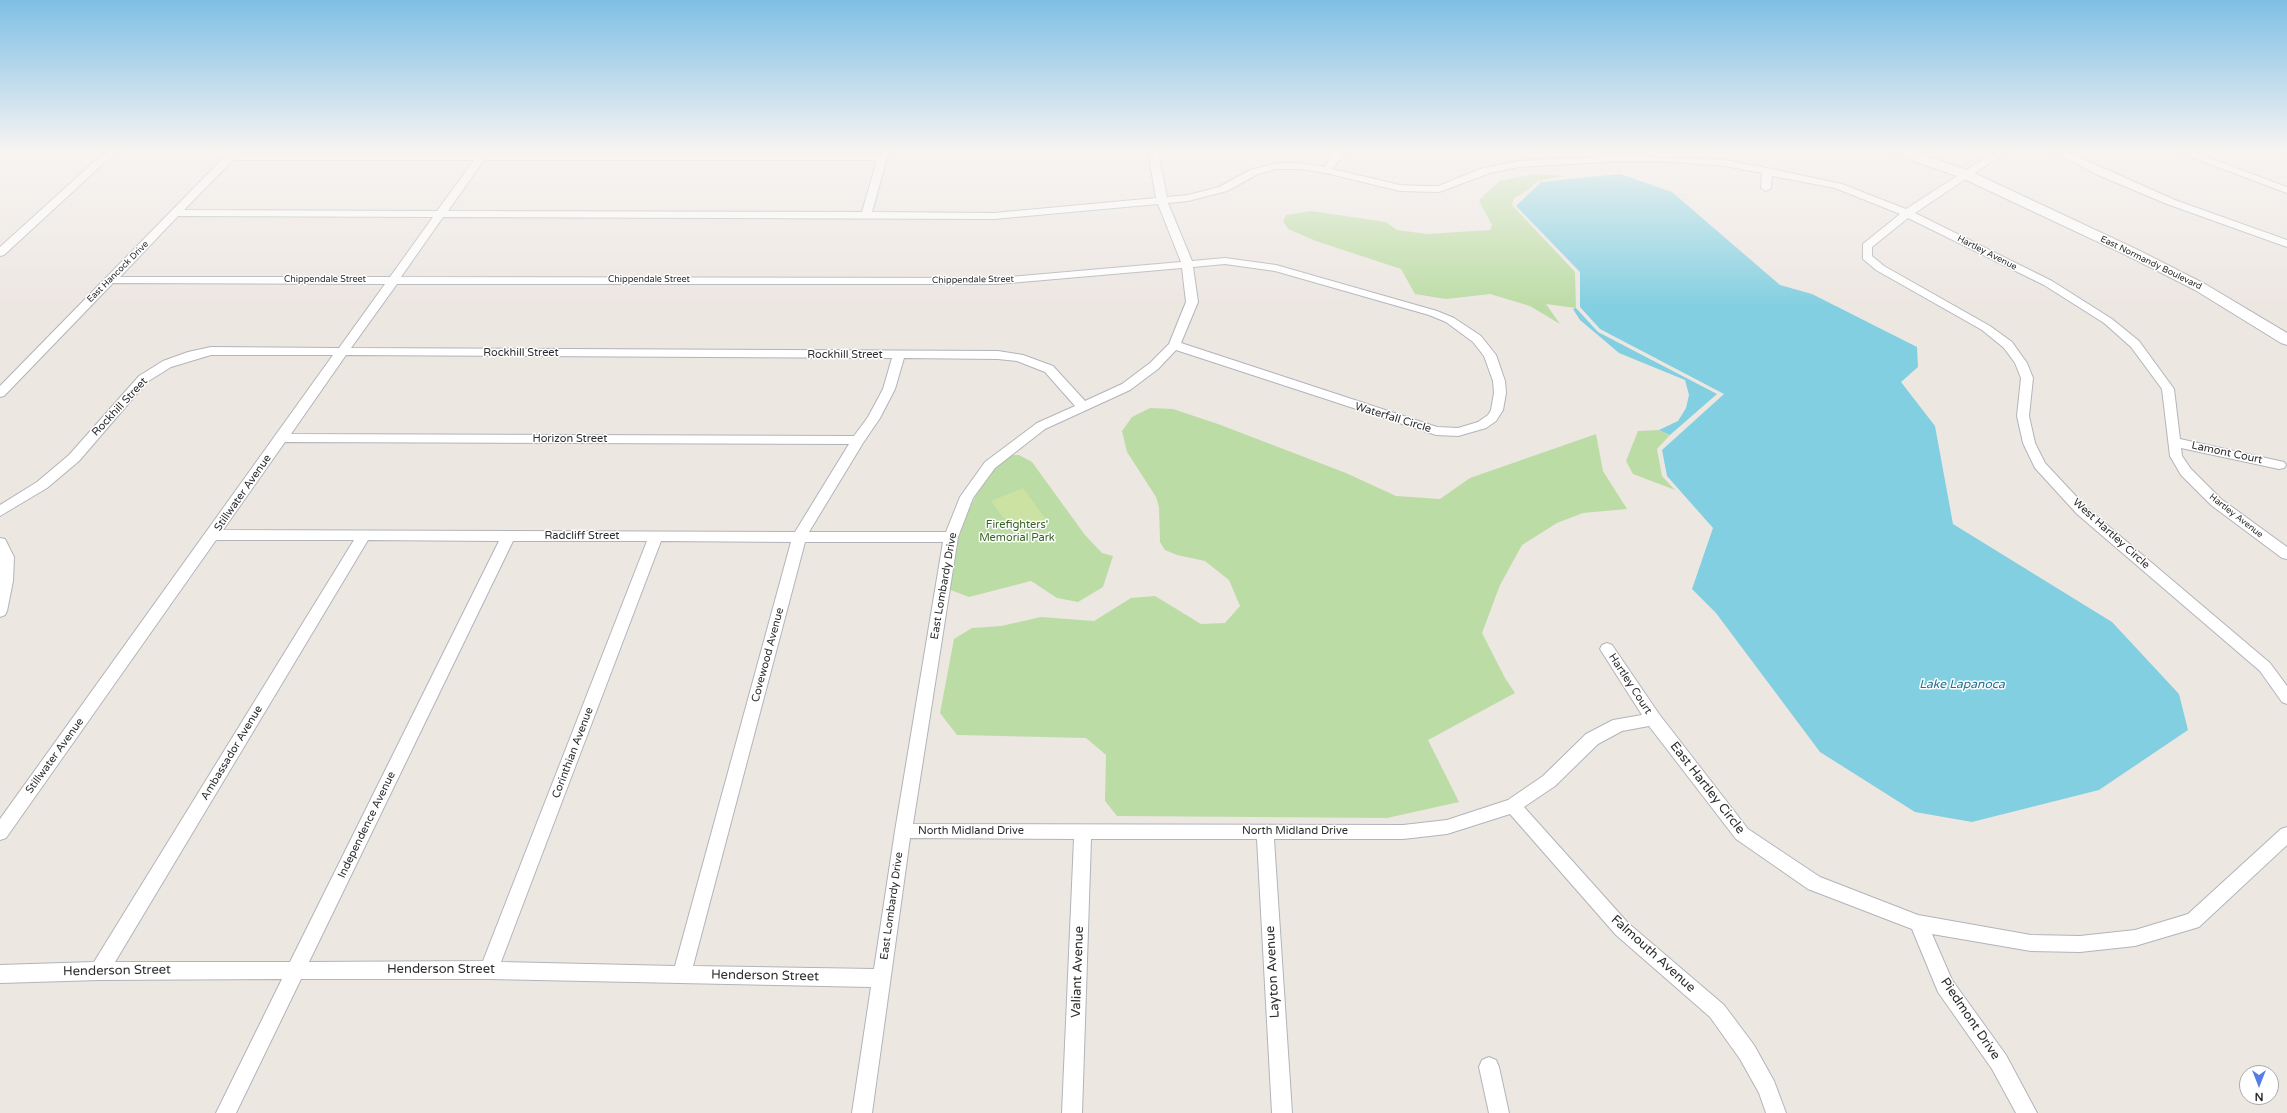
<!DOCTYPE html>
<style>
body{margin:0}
#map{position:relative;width:2287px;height:1113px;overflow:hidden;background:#ede7e2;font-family:"Varela Round",sans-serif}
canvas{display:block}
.north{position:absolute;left:2239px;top:1065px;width:40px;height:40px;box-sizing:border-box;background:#fff;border:1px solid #ababab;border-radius:50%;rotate:180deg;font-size:11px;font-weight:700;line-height:16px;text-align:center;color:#2d2d2d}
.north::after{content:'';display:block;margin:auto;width:14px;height:18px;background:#577ce5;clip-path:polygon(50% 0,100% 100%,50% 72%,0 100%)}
</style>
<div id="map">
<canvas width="2287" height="1113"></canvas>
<div class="north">N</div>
</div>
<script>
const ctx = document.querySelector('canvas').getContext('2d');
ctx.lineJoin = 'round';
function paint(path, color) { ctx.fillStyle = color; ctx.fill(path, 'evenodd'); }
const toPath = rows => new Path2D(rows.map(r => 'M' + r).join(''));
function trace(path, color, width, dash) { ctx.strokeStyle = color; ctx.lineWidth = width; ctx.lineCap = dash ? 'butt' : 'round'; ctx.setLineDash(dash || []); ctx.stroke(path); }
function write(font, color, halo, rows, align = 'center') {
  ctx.font = font + ' "Varela Round",sans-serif'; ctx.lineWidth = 3; ctx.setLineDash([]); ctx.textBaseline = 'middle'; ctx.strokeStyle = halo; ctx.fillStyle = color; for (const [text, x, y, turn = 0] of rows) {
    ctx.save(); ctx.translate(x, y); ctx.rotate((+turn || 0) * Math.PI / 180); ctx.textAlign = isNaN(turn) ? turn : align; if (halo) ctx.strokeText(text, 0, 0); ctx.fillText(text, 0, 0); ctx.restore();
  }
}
const green = toPath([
 [1533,174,1566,176,1538,181,1527,191,1514,198,1512,205,1575,272,1576,308,1546,304,1560,324,1530,306,1490,294,1446,299,1415,294,1401,269,1316,241,1288,229,1283,221,1286,215,1311,211,1386,222,1397,230,1427,234,1490,230,1492,225,1479,201,1484,195,1500,181],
 [1150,408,1173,409,1218,424,1346,473,1396,496,1440,499,1470,478,1596,434,1603,471,1627,509,1583,513,1557,523,1522,545,1500,585,1482,633,1505,678,1515,693,1428,740,1459,802,1387,818,1117,816,1105,801,1106,755,1086,738,957,735,940,713,954,639,972,628,1001,626,1041,617,1094,621,1131,598,1155,596,1201,624,1225,623,1240,606,1229,580,1205,561,1177,555,1165,550,1160,542,1159,507,1156,497,1127,452,1122,431,1132,417],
 [1659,430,1670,435,1657,449,1662,476,1675,490,1633,474,1626,461,1638,431],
 [1011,455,1019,455,1032,462,1085,535,1102,553,1113,556,1103,587,1078,602,1057,598,1031,581,969,597,948,589,960,528,977,493,997,465]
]);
const pitch = toPath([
 [1023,488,1048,522,1015,534,991,501]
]);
const water = toPath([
 [1620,174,1672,192,1780,285,1812,294,1917,347,1918,367,1901,382,1935,426,1953,524,2112,622,2179,694,2188,730,2099,790,1972,822,1915,812,1820,752,1716,613,1692,589,1713,528,1667,476,1662,450,1724,394,1600,329,1580,307,1580,272,1516,206,1541,182],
 [1576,308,1598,332,1717,394,1670,435,1659,430,1678,421,1686,408,1689,395,1685,380,1619,353,1580,320,1573,309]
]);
const street = toPath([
 [106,151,117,151,4,255,0,256,0,247,106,151],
 [230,151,241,151,239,154,478,154,480,151,490,151,488,154,878,154,879,151,889,151,872,212,994,213,1156,198,1148,151,1158,151,1167,197,1188,195,1219,187,1250,170,1277,163,1300,163,1324,167,1336,151,1347,151,1332,169,1400,185,1421,186,1438,186,1483,168,1519,161,1623,155,1725,160,1767,168,1842,184,1906,209,1991,154,1998,151,2013,151,1997,158,1915,213,2052,281,2112,319,2139,341,2174,389,2180,439,2284,462,2286,465,2284,468,2279,469,2181,448,2182,456,2191,469,2221,499,2287,547,2287,559,2282,558,2211,505,2181,475,2170,456,2162,389,2131,347,2104,323,2044,285,1908,218,1872,247,1872,256,1884,266,1990,326,2012,342,2027,363,2033,378,2029,416,2035,443,2045,463,2087,508,2270,663,2287,686,2287,704,2282,702,2260,671,2077,514,2035,468,2023,443,2017,416,2021,378,2015,363,2004,348,1982,330,1876,270,1863,259,1863,244,1900,214,1835,188,1772,176,1771,188,1766,191,1761,188,1762,173,1725,166,1675,162,1623,161,1519,167,1490,173,1439,192,1400,191,1326,173,1300,169,1277,169,1258,174,1227,191,1188,201,1168,203,1192,261,1225,258,1276,265,1437,311,1454,318,1481,336,1496,355,1505,381,1506,393,1503,410,1496,421,1486,428,1458,436,1436,435,1176,350,1158,369,1130,390,1045,429,995,468,973,498,958,537,913,824,1403,825,1447,820,1508,800,1543,776,1586,734,1613,720,1642,715,1600,649,1602,645,1607,643,1612,645,1659,714,1748,829,1820,877,1918,915,2031,935,2080,936,2135,930,2188,914,2281,829,2287,827,2287,845,2199,927,2135,946,2080,952,2031,951,1932,934,1952,980,2006,1055,2037,1113,2016,1113,1992,1069,1938,992,1912,929,1808,889,1736,839,1649,726,1622,731,1598,744,1555,786,1524,807,1628,923,1724,1005,1754,1045,1774,1081,1786,1113,1766,1113,1759,1093,1740,1059,1710,1017,1616,935,1510,814,1447,834,1403,839,1274,839,1292,1113,1272,1113,1257,839,1091,839,1082,1113,1062,1113,1074,839,910,838,872,1113,852,1113,871,987,489,979,301,979,236,1113,216,1113,282,979,99,980,0,983,0,965,94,962,354,540,216,540,6,838,0,840,0,819,333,355,211,355,171,367,147,382,79,461,47,488,0,516,0,505,37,482,69,455,139,376,163,361,188,352,211,347,339,348,385,284,113,283,4,396,0,397,0,386,230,151],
 [233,160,474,160,437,211,184,210,233,160],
 [484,160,877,160,862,212,448,211,484,160],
 [1158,204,1181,262,998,278,401,277,443,217,994,219,1158,204],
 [178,216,433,217,390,277,120,277,178,216],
 [1225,264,1275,271,1429,315,1446,322,1473,342,1484,356,1493,381,1494,393,1491,410,1488,415,1478,422,1458,428,1437,427,1181,343,1198,302,1193,267,1225,264],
 [1182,268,1186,302,1169,344,1150,363,1122,384,1085,401,1053,366,1023,355,998,351,351,348,397,284,998,284,1182,268],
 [346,355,892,358,883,389,868,417,854,436,291,434,346,355],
 [904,358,998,359,1017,361,1045,372,1075,406,1037,423,985,462,960,497,946,532,809,532,863,443,880,418,895,389,904,358],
 [285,442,849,444,795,532,223,530,285,442],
 [368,540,499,541,290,962,115,962,368,540],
 [513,541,647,541,483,961,309,962,513,541],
 [661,541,791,542,675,966,501,962,661,541],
 [805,542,943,542,895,831,874,969,693,966,805,542],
 [2052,151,2065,151,2175,200,2287,240,2287,247,2167,204,2098,175,2052,151],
 [2175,151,2190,151,2287,187,2287,193,2175,151],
 [0,538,5,539,14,557,13,581,7,611,5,615,0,617,0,538],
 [1489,1057,1496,1060,1499,1067,1509,1113,1489,1113,1479,1067,1482,1060,1489,1057]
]);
const secondary = toPath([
 [1893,151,1913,151,1972,172,2138,250,2205,284,2287,333,2287,345,2281,343,2195,290,2128,256,1962,178,1894,154,1893,151]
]);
const farStreetnames = [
 ["Hartley Avenue",1987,253,27],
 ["East Normandy Boulevard",2151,263,26],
 ["East Hancock Drive",118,272,-45],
 ["Chippendale Street",325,280],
 ["Chippendale Street",649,280],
 ["Chippendale Street",973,280,-1],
 ["Hartley Avenue",2236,516,38]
];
const streetNames = [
 ["Rockhill Street",521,353],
 ["Rockhill Street",845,355],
 ["Rockhill Street",120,407,-47],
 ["Waterfall Circle",1393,418,17],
 ["Horizon Street",570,439],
 ["Lamont Court",2227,453,12],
 ["Stillwater Avenue",243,493,-55],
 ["West Hartley Circle",2111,534,42],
 ["Radcliff Street",582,536],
 ["East Lombardy Drive",944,586,-80],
 ["Covewood Avenue",768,655,-75],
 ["Hartley Court",1630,684,57],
 ["Ambassador Avenue",232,753,-59],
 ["Corinthian Avenue",573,753,-69],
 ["Stillwater Avenue",55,756,-54],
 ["Independence Avenue",367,825,-64],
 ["North Midland Drive",971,831],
 ["North Midland Drive",1295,831],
 ["East Lombardy Drive",892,906,-82]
];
const parkNames = [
 ["Firefighters'",1017,525],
 ["Memorial Park",1017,538]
];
const waterNames = [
 ["Lake Lapanoca",1962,685]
];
const nearStreetnames = [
 ["East Hartley Circle",1707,788,52],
 ["Falmouth Avenue",1653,954,42],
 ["Henderson Street",441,970],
 ["Henderson Street",117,971,-1],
 ["Valiant Avenue",1078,972,-88],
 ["Layton Avenue",1273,972,-93],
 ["Henderson Street",765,976,1],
 ["Piedmont Drive",1970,1019,56]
];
paint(green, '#bcdca5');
paint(pitch, '#cce2a2');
paint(water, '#82cfe1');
trace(street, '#b2b4bb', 2);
trace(secondary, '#b2b4bb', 2);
paint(street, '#fff');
paint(secondary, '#fff');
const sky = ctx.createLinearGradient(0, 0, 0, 307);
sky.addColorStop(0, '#7fbfe5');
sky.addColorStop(0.49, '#f7f4f2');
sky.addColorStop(1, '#f7f4f200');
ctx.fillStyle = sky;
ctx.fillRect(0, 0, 2287, 307);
write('9px', '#2d2d2d', '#fff', farStreetnames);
write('11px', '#2d2d2d', '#fff', streetNames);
write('11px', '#366324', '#fff', parkNames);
write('italic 12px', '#1f7290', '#fff', waterNames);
write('13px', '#2d2d2d', '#fff', nearStreetnames);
</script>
